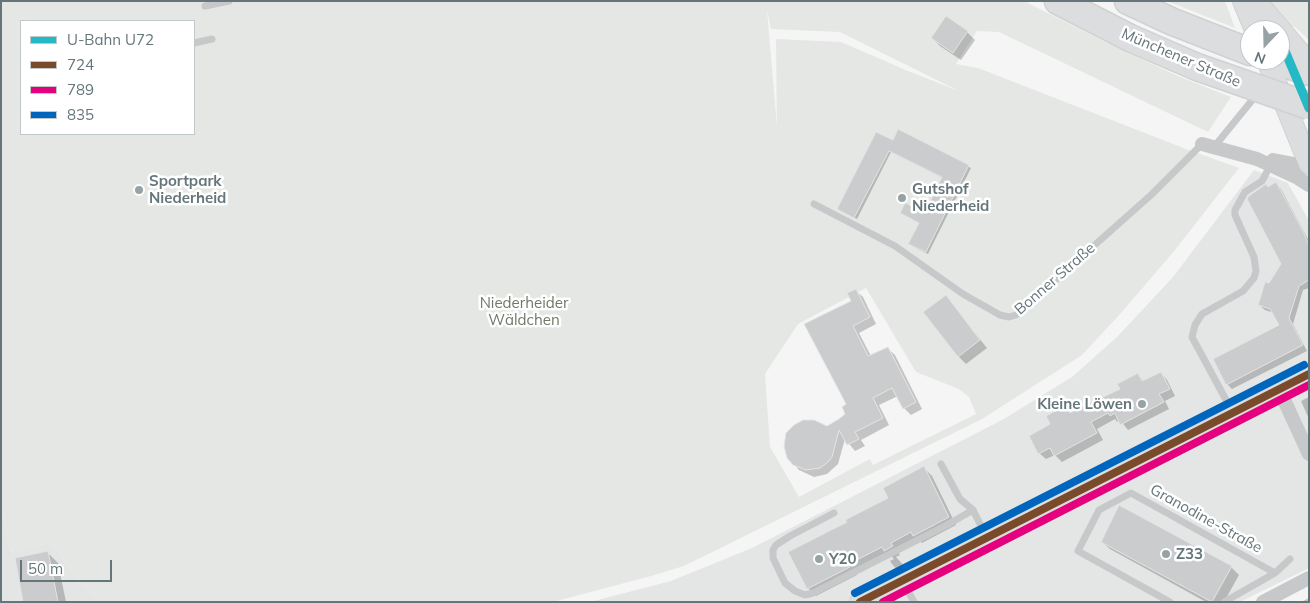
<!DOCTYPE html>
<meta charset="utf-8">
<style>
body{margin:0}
#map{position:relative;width:1310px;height:603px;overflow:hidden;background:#f5f5f5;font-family:Mulish,sans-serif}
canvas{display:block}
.frame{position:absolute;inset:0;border:2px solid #65767b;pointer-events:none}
.legend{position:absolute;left:20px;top:20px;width:175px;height:115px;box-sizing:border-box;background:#fff;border:1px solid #c1c8ca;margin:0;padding:6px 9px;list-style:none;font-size:15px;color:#65767b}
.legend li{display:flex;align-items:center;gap:10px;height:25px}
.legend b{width:25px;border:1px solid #c1c8ca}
.north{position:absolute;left:1240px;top:20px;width:50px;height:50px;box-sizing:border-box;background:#fff;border:1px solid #c1c8ca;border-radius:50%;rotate:201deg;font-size:14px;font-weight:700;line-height:20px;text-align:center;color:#65767b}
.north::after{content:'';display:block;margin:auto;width:18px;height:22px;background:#97a2a6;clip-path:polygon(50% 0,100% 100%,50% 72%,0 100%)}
.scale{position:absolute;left:20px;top:560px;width:92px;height:22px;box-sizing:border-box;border:2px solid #65767b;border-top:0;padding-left:6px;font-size:15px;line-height:18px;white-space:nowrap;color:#65767b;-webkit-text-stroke:4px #fff;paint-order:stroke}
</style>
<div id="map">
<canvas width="1310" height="603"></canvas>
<div class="frame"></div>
<ul class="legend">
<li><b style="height:6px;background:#25b8c5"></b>U-Bahn U72</li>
<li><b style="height:6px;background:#7a4b2a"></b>724</li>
<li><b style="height:6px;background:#e5007d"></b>789</li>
<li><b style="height:6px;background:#0065bd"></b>835</li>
</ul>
<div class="north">N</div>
<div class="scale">50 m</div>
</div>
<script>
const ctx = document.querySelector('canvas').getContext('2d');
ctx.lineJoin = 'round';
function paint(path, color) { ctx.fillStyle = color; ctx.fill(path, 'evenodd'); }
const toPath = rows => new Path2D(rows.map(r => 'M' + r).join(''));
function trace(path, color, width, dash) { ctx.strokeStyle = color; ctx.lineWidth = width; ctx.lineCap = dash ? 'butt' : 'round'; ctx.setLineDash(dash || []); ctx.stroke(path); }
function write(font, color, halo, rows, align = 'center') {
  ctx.font = font + ' Mulish,sans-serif'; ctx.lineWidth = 5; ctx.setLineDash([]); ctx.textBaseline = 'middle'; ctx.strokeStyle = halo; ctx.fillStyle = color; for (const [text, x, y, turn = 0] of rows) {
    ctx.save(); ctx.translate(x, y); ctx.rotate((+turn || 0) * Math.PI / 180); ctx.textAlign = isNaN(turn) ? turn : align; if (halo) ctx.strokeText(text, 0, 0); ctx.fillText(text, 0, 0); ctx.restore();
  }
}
const built = toPath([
 [1254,170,1288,183,1309,221,1309,568,1240,602,590,602,671,581,752,548,1002,420,1072,377,1118,336,1173,277],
 [1,506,11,552,50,542,82,584,100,602,1,602]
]);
const green = toPath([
 [1,1,1024,1,1107,43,1180,77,1231,97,1208,132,999,32,977,31,956,64,978,68,1186,149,1239,168,1175,250,1121,313,1082,355,982,419,684,566,651,576,553,602,100,602,82,584,50,542,11,552,1,506],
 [767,10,771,29,840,32,959,91,908,71,841,42,776,39,777,127],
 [21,21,194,21,194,134,21,134],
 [866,288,916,372,959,389,969,397,976,414,873,465,870,459,799,497,770,447,765,374,798,324],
 [1167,1,1225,1,1235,28,1210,18],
 [1268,1,1309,1,1309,40,1295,27,1282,24]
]);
const shadow = toPath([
 [967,32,975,40,961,60,940,46,932,38],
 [898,131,971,168,928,254,912,246,920,223,901,213,925,214,943,178,891,152,857,219,840,211,893,141],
 [1276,184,1281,189,1309,241,1309,288,1303,290,1293,324,1307,351,1232,389,1227,384,1281,326,1274,313,1265,310,1259,305,1283,264,1268,188],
 [856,291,863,297,876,324,859,333,871,356,888,349,895,355,922,409,911,415,904,408,898,396,879,405,889,425,861,440,865,446,855,451,845,439,838,464,827,474,814,477,799,470,792,462,827,427,847,414,853,301],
 [946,297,987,348,966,364,958,356],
 [1161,373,1167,380,1175,396,1165,401,1169,409,1128,430,1120,420,1117,422,1115,419,1097,429,1103,440,1062,462,1055,455,1046,459,1039,453,1052,425,1065,407,1072,414,1122,389,1137,375,1144,381],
 [1309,397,1309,419,1301,401],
 [924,468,932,476,956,525,922,543,919,540,898,551,900,555,896,557,906,568,899,572,892,564,890,561,894,559,890,555,856,572,857,575,816,596,808,588,848,523,889,498],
 [1102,542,1231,567,1239,575,1224,602,1206,602,1110,549],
 [48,553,58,563,66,602,25,602],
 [1309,598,1309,602,1301,602]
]);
const building = toPath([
 [946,16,968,31,953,53,931,38,946,16],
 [898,129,969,165,926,252,908,244,919,223,900,213,905,203,925,212,942,177,889,151,854,218,837,209,876,132,893,140,898,129],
 [1276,182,1303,231,1309,245,1309,280,1299,286,1289,318,1303,345,1226,385,1213,359,1279,325,1270,309,1258,305,1265,282,1269,283,1281,264,1247,199,1249,196,1266,184,1268,187,1276,182],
 [856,289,870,317,853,326,868,356,888,347,916,402,903,409,892,388,873,398,883,418,855,432,859,439,847,445,839,430,832,457,828,462,820,468,806,470,793,465,787,458,784,446,786,433,794,425,803,420,814,420,827,426,839,419,845,414,842,407,846,404,804,324,851,301,847,293,856,289],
 [946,295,980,340,958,357,923,312,946,295],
 [1161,372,1170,389,1159,394,1164,402,1120,425,1115,413,1110,416,1108,413,1091,422,1097,433,1054,456,1050,448,1038,454,1029,436,1050,424,1046,416,1065,406,1070,413,1101,397,1101,398,1120,389,1117,384,1138,373,1142,381,1161,372],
 [924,466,949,517,913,536,911,532,891,543,893,546,884,551,882,547,849,564,850,567,807,589,788,552,847,522,845,520,888,498,883,488,924,466],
 [1119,505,1232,566,1212,602,1101,542,1119,505],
 [48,551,58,602,23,602,15,558,48,551]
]);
const lane = toPath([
 [205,6,229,1],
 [194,43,212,39],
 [1214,147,1258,93],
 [814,204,895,246,963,294,1000,315,1009,317,1016,315,1151,195,1202,144],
 [1232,411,1192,337,1195,325,1202,314,1243,291,1254,278,1256,271,1254,257,1235,215,1235,210,1245,192,1262,181,1270,166],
 [941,464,960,499,973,510,986,536],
 [834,513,790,536,776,545,773,550,773,558,785,583,795,591,805,595,813,593,947,525,973,510],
 [1275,573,1290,559],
 [903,582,914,602],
 [887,590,893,602],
 [1170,602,1078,551,1099,510,1131,493,1275,573,1224,602]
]);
const street = toPath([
 [1202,144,1257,159,1298,178,1309,185],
 [1273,160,1309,167],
 [1279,389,1309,454],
 [1263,602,1309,578]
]);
const secondary = toPath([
 [1243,1,1255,30],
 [1256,1,1309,63],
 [1267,60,1309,164],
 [860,602,1309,374]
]);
const highway = toPath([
 [1058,1,1130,38,1197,67],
 [1128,1,1173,22,1250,52],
 [1272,60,1309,72]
]);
const highwayBridge = toPath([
 [1197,67,1309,106]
]);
const bus1 = toPath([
 [860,602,1309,374]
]);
const bus2 = toPath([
 [883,602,1309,385]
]);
const bus3 = toPath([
 [855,593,1304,365]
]);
const metro1 = toPath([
 [1280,39,1309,108]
]);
const markers = [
 [139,190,5,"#97a2a6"],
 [902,198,5,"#97a2a6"],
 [1142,404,5,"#97a2a6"],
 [1166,554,5,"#97a2a6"],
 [819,559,5,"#97a2a6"]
];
const streetNames = [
 ["Münchener Straße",1181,58,23],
 ["Bonner Straße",1055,279,-41],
 ["Granodine-Straße",1206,519,29]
];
const poiNames = [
 ["Sportpark",149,181],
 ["Niederheid",149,198],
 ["Gutshof",912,189],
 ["Niederheid",912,206],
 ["Kleine Löwen",1132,404,"right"],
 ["Z33",1176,554],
 ["Y20",829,559]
];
const parkNames = [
 ["Niederheider",524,303],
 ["Wäldchen",524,320]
];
paint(built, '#e4e6e5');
paint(green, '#e4e7e3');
paint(shadow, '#0003');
paint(building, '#cbcccd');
trace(building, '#e4e4e4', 1);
trace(secondary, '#d0d1d2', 22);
trace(highway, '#d0d1d1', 29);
trace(lane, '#c6c8c9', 7);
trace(street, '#c6c8c9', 14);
trace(secondary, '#dcddde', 20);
trace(highway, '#dcddde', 26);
trace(highwayBridge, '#d0d1d1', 29, []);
trace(highwayBridge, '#dcddde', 26);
trace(bus1, '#7a4b2a', 8);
trace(bus2, '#e5007d', 8);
trace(bus3, '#0065bd', 8);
trace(metro1, '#25b8c5', 9);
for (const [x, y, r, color] of markers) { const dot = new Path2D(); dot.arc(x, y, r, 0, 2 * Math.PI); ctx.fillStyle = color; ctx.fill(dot); trace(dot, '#fff', 2); }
write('15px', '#65767b', '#fff', streetNames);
write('bold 15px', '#65767b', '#fff', poiNames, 'left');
write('15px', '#6f7967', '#fff', parkNames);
</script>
